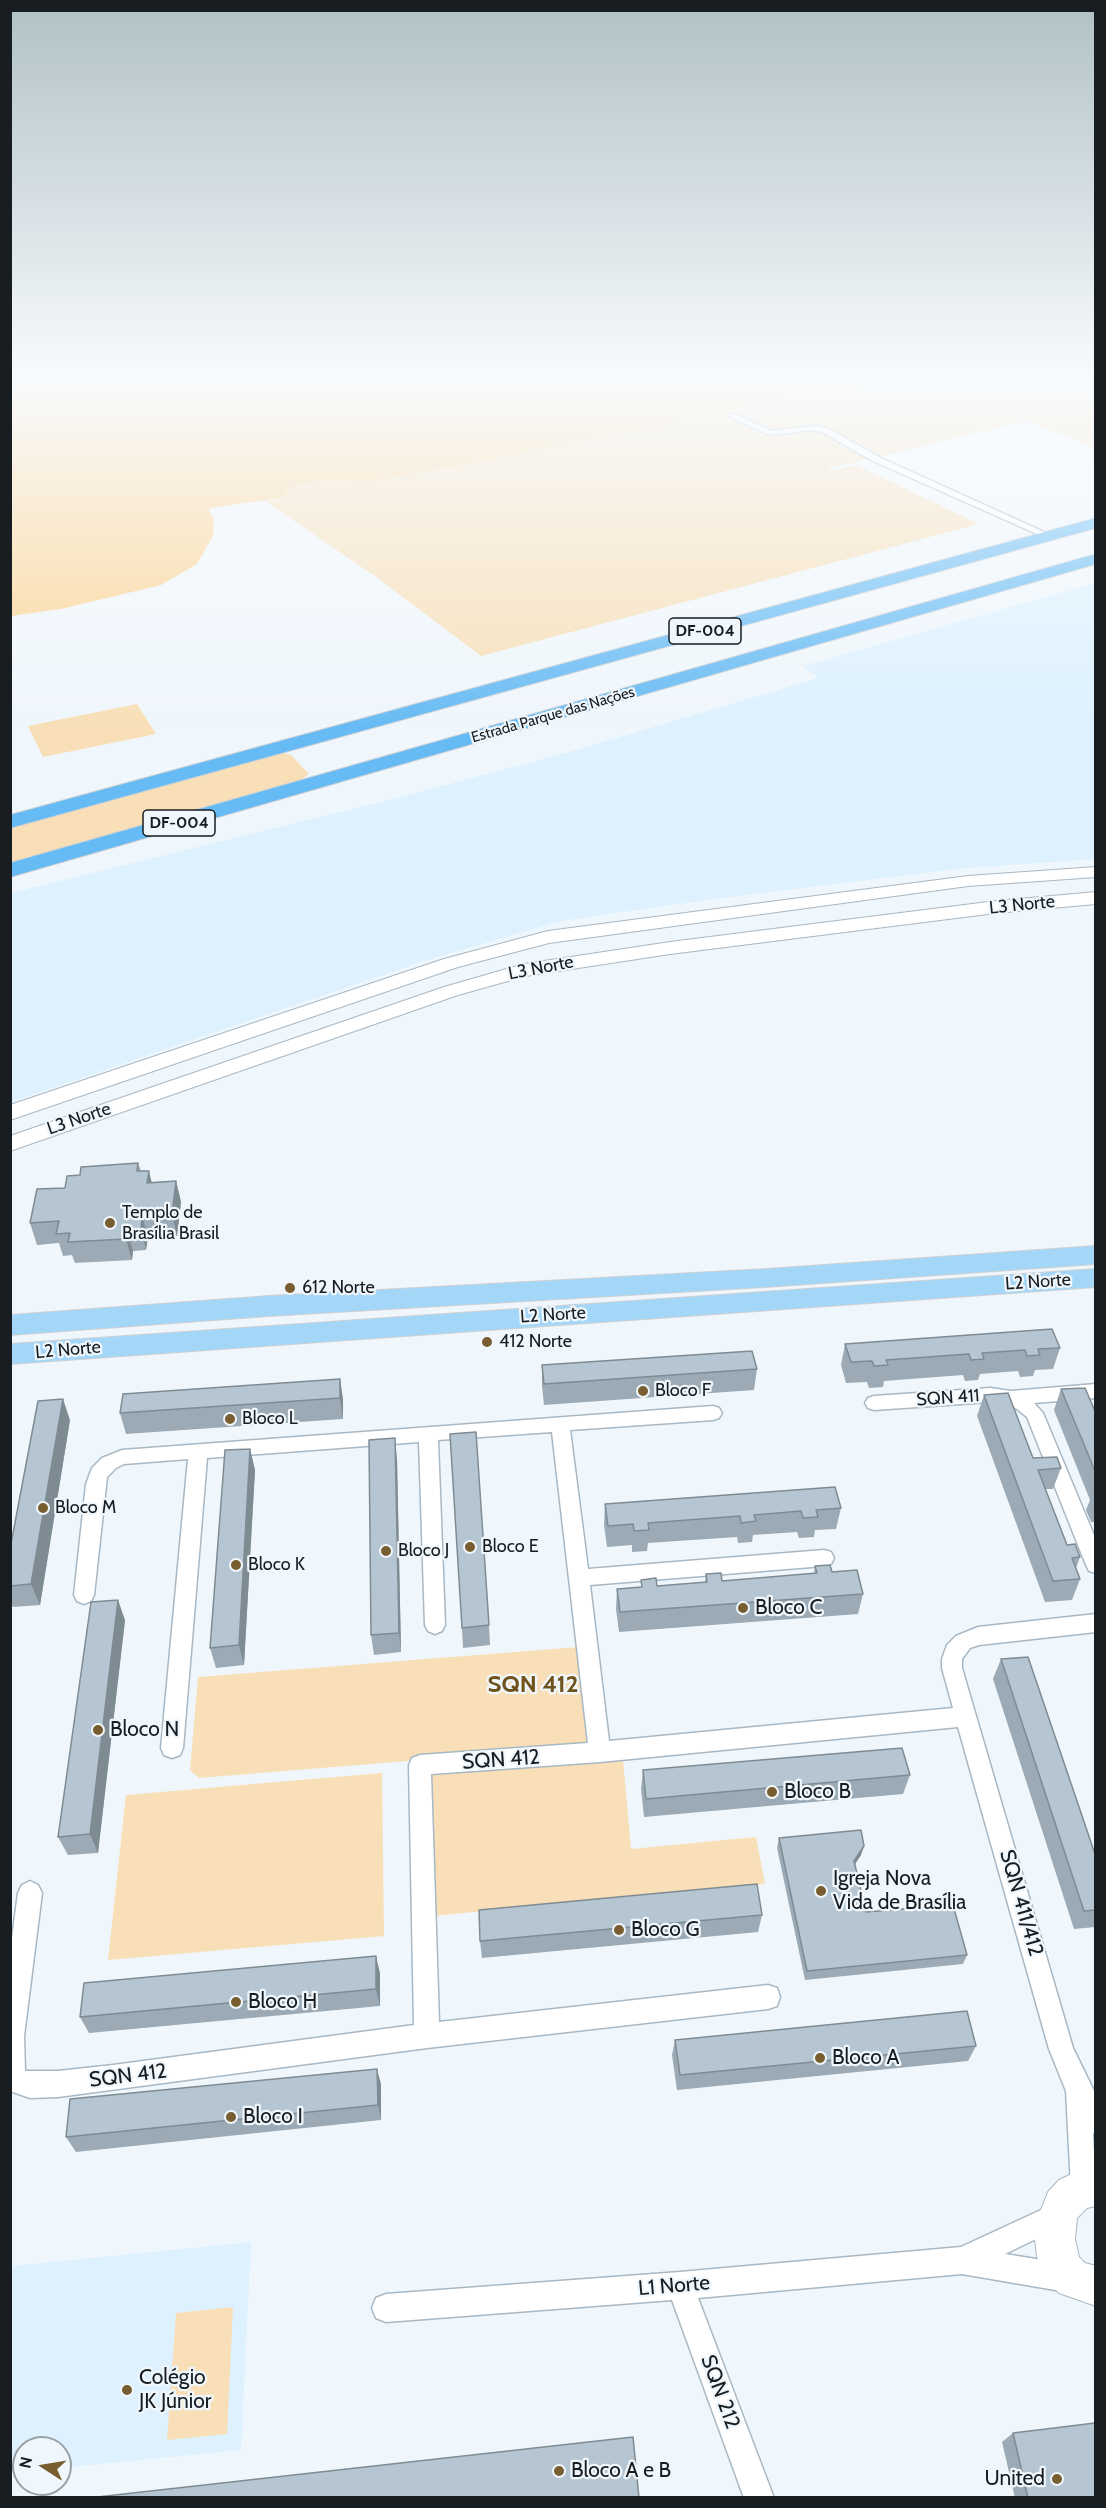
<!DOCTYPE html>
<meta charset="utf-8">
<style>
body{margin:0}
#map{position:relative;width:1106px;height:2508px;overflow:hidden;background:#f0f7fc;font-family:Cabin,sans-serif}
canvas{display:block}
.frame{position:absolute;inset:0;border:12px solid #171d21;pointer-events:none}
.north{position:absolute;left:12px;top:2436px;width:60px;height:60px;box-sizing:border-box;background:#f0f7fc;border:2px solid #99a0a4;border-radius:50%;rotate:282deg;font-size:16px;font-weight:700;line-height:24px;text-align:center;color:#171d21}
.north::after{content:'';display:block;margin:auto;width:21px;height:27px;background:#775d2f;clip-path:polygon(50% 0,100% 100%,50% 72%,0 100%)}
</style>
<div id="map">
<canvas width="1106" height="2508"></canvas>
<div class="frame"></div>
<div class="north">N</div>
</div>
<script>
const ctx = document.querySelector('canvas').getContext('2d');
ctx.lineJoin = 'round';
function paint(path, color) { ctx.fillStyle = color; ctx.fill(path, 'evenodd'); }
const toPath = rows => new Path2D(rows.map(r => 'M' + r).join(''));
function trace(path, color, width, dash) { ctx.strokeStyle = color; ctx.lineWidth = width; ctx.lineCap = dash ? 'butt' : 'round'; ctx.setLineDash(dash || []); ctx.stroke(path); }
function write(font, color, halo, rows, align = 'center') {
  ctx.font = font + ' Cabin,sans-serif'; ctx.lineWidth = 4.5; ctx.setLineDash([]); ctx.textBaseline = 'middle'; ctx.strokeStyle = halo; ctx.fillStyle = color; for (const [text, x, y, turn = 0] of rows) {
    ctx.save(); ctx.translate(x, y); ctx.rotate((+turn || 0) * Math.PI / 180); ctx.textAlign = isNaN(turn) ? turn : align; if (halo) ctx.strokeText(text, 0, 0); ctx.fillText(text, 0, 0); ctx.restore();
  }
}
const built = toPath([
 [1095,583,1095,859,957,869,714,899,561,921,427,960,11,1102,11,893,393,799,566,753,818,678,803,666],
 [251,2242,241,2450,60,2468,60,2448,24,2448,24,2472,11,2473,11,2266]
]);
const green = toPath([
 [905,376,1095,376,1095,448,1027,421,827,469,832,471,856,465,979,524,481,656,372,574,266,502,280,498,295,484,329,480,372,481,475,463,783,400,838,394],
 [137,704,156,734,43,757,28,726],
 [278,752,291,755,309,774,298,782,11,864,11,826],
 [579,1647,590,1746,199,1778,190,1770,198,1677],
 [623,1759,631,1849,756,1837,765,1884,433,1916,430,1774],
 [382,1773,384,1936,108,1960,126,1795],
 [233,2307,227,2434,167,2440,176,2313]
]);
const water = toPath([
 [11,376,905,376,837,394,783,400,475,463,372,481,329,480,295,484,280,498,211,508,209,511,214,519,213,536,197,564,161,585,61,609,11,616]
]);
const street = toPath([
 [733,413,771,431,812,426,827,428,879,457,1053,536,1046,538,873,461,822,432,812,430,770,435,730,417,729,415,733,413],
 [1096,1384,1096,1398,1034,1403,1043,1413,1096,1540,1096,1573,1089,1571,1086,1565,1027,1417,1017,1409,1008,1404,990,1402,874,1410,868,1408,865,1403,868,1398,874,1396,990,1388,1011,1391,1096,1384],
 [713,1406,719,1408,722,1413,719,1418,713,1420,570,1430,588,1569,824,1550,831,1552,834,1558,831,1564,824,1566,590,1585,609,1741,953,1708,942,1668,942,1659,947,1645,956,1636,978,1627,1096,1614,1096,1632,979,1645,970,1648,962,1659,962,1668,1073,2048,1096,2095,1096,2134,1093,2133,1096,2191,1093,2196,1084,2200,1075,2196,1071,2187,1066,2091,1049,2049,958,1727,600,1762,431,1774,439,2022,768,1985,777,1988,780,1997,777,2006,768,2009,427,2048,58,2097,30,2098,10,2091,10,1953,18,1893,22,1885,30,1881,38,1885,42,1893,24,2036,25,2071,58,2071,113,2065,414,2025,409,1765,412,1758,420,1755,588,1743,552,1432,438,1440,445,1625,442,1631,435,1634,428,1631,425,1625,419,1442,207,1458,183,1748,180,1755,172,1758,164,1755,161,1748,188,1459,124,1464,116,1468,107,1477,94,1595,91,1601,84,1604,77,1601,74,1595,86,1484,92,1468,102,1458,122,1450,713,1406],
 [1056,2203,1065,2207,1069,2216,1065,2225,1005,2254,1067,2264,1077,2268,1081,2278,1077,2288,1067,2292,962,2274,698,2298,774,2498,744,2498,672,2300,386,2322,376,2318,372,2308,376,2298,386,2294,680,2272,961,2247,1056,2203]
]);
const secondary = toPath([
 [1096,867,1096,877,968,886,549,943,458,967,10,1120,10,1105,444,959,548,931,968,876,1096,867],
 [1096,892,1096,904,996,913,670,954,526,976,458,995,10,1151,10,1136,444,987,524,964,670,942,996,901,1096,892],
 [1084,2168,1096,2168,1096,2206,1087,2208,1077,2218,1075,2239,1079,2257,1085,2263,1096,2266,1096,2306,1059,2293,1051,2285,1037,2257,1035,2239,1039,2215,1048,2192,1059,2180,1084,2168]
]);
const primary = toPath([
 [1096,1246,1096,1264,766,1287,269,1316,10,1335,10,1315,269,1296,766,1269,1096,1246],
 [1096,1269,1096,1287,10,1364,10,1344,1096,1269]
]);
const highway = toPath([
 [1096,518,1096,528,10,828,10,815,1096,518],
 [1096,554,1096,564,10,877,10,863,1096,554]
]);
const wall = toPath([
 [138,1163,141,1171,152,1182,176,1181,181,1202,177,1236,148,1237,146,1250,133,1251,132,1260,75,1263,72,1255,63,1256,59,1243,37,1245,30,1223,65,1188,80,1175],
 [845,1344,1060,1348,1053,1369,1035,1370,1033,1376,1020,1377,1018,1371,980,1374,978,1380,965,1381,963,1375,884,1381,883,1387,869,1388,867,1382,846,1383,841,1365],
 [542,1365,757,1369,754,1390,544,1405,542,1386],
 [340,1379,343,1400,343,1419,126,1434,120,1413],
 [1061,1389,1095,1411,1095,1522,1091,1522,1086,1510,1090,1500,1054,1410],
 [984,1395,1033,1458,1061,1468,1053,1489,1045,1489,1067,1545,1080,1557,1076,1568,1080,1579,1072,1600,1045,1602,977,1416],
 [70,1420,40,1605,13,1607,10,1602,10,1549],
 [250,1449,255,1470,244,1665,216,1668,210,1648],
 [397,1459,401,1652,374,1655,371,1635],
 [605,1504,841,1508,836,1529,815,1530,814,1537,799,1538,797,1532,753,1535,752,1542,738,1543,737,1537,648,1543,647,1551,632,1552,632,1545,607,1547,604,1525],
 [815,1566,832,1572,863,1594,858,1614,619,1632,616,1609,617,1589,641,1587,641,1580,657,1586,705,1582,706,1574,722,1581,814,1574],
 [125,1620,98,1853,68,1855,58,1837],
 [489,1625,490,1645,463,1648,462,1628],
 [1001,1659,1095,1854,1095,1927,1074,1929,993,1679],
 [643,1770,910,1775,903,1794,644,1817,641,1789],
 [779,1838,861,1855,855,1864,866,1912,967,1955,963,1964,805,1980,777,1848],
 [762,1915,758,1932,482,1958,480,1941],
 [380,1973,380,2006,89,2033,80,2017],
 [675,2040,976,2046,968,2061,677,2090,672,2055],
 [381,2084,381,2120,76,2152,66,2137],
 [1013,2433,1095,2498,1015,2498,1002,2442]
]);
const shadedWall = toPath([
 [149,1171,154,1192,147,1183],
 [176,1181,181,1202,177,1236,172,1214],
 [142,1216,148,1237,146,1250,141,1229],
 [127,1230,133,1251,132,1260,126,1239],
 [340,1379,343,1400,343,1419,340,1398],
 [63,1399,70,1420,40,1605,31,1584],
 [395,1438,397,1459,401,1652,399,1633],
 [250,1449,255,1470,244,1665,239,1645],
 [118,1600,125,1620,98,1853,90,1834],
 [864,1846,861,1855,851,1870,854,1861],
 [376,1956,380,1973,380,2006,376,1989],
 [377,2069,381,2084,381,2120,378,2105]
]);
const building = toPath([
 [138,1163,137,1171,149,1171,147,1183,176,1181,172,1214,142,1216,141,1229,127,1230,126,1239,68,1242,70,1233,56,1234,59,1221,30,1223,37,1189,65,1188,67,1176,80,1175,81,1167,138,1163],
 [1052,1329,1060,1348,1038,1349,1040,1355,1027,1356,1025,1350,982,1353,984,1359,971,1360,969,1354,886,1360,888,1365,874,1366,872,1361,851,1362,845,1344,1052,1329],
 [752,1351,757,1369,544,1384,542,1365,752,1351],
 [340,1379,340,1398,120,1413,123,1394,340,1379],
 [1085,1388,1095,1411,1095,1471,1061,1389,1085,1388],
 [1008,1393,1033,1458,1057,1457,1061,1468,1038,1470,1067,1545,1075,1544,1080,1557,1072,1558,1080,1579,1053,1581,984,1395,1008,1393],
 [63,1399,31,1584,10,1586,10,1549,38,1401,63,1399],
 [476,1432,489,1625,462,1628,450,1434,476,1432],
 [395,1438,399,1633,371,1635,369,1440,395,1438],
 [250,1449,239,1645,210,1648,225,1450,250,1449],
 [835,1487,841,1508,816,1510,818,1517,803,1518,801,1511,754,1515,756,1521,741,1523,740,1516,648,1523,649,1530,634,1531,633,1524,608,1526,605,1504,835,1487],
 [830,1565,832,1572,857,1570,863,1594,620,1612,617,1589,642,1587,641,1580,656,1578,657,1586,707,1582,706,1574,721,1573,722,1581,817,1573,815,1566,830,1565],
 [118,1600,90,1834,58,1837,91,1602,118,1600],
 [1028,1657,1095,1854,1095,1910,1084,1911,1001,1659,1028,1657],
 [902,1748,910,1775,646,1799,643,1770,902,1748],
 [861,1830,864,1846,854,1861,866,1912,953,1905,967,1955,807,1971,779,1838,861,1830],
 [757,1884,762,1915,480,1941,479,1910,757,1884],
 [376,1956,376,1989,80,2017,84,1983,376,1956],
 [967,2011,976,2046,680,2075,675,2040,967,2011],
 [377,2069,378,2105,66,2137,70,2099,377,2069],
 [1095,2423,1095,2498,1028,2498,1013,2433,1095,2423],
 [633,2437,639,2498,88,2498,633,2437]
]);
const markers = [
 [110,1223,6,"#775d2f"],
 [290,1288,6,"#775d2f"],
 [487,1342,6,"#775d2f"],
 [643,1391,6,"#775d2f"],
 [230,1419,6,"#775d2f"],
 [43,1508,6,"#775d2f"],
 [470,1547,6,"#775d2f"],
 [386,1551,6,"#775d2f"],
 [236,1565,6,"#775d2f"],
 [743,1608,6,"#775d2f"],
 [98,1730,6,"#775d2f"],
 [772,1792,6,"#775d2f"],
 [821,1891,6,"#775d2f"],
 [619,1930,6,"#775d2f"],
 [236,2002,6,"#775d2f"],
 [820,2058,6,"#775d2f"],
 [231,2117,6,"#775d2f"],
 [127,2390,6,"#775d2f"],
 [559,2471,6,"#775d2f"],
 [1057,2479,6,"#775d2f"]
];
const farStreetnames = [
 ["Estrada Parque das Nações",553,715,-16]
];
const shields = [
 [705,631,72],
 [179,823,72]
];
const shieldNames = [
 ["DF-004",705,631],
 ["DF-004",179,823]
];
const streetNames = [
 ["L3 Norte",1022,905,-6],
 ["L3 Norte",541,968,-11],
 ["L3 Norte",79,1119,-19],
 ["L2 Norte",1038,1282,-4],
 ["L2 Norte",553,1315,-4],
 ["L2 Norte",68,1350,-5],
 ["SQN 411",948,1398,-4]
];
const poiNames = [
 ["Templo de",122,1213],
 ["Brasília Brasil",122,1234],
 ["612 Norte",302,1288],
 ["412 Norte",499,1342],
 ["Bloco F",655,1391],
 ["Bloco L",242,1419],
 ["Bloco M",55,1508],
 ["Bloco E",482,1547],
 ["Bloco J",398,1551],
 ["Bloco K",248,1565]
];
const nearPoinames = [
 ["Bloco C",755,1608],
 ["Bloco N",110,1730],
 ["Bloco B",784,1792],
 ["Igreja Nova",833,1879],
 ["Vida de Brasília",833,1903],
 ["Bloco G",631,1930],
 ["Bloco H",248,2002],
 ["Bloco A",832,2058],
 ["Bloco I",243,2117],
 ["Colégio",139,2378],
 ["JK Júnior",139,2402],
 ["Bloco A e B",571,2471],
 ["United",1045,2479,"right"]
];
const nearStreetnames = [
 ["SQN 412",501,1760,-4],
 ["SQN 411/412",1021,1903,74],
 ["SQN 412",128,2076,-7],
 ["L1 Norte",674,2286,-5],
 ["SQN 212",720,2392,70]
];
const nearNeighbourhoodnames = [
 ["SQN 412",533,1685]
];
paint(built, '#ddf1ff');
paint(green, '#f8dfb7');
paint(water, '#fcd493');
trace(street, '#a8b8c4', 3);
trace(secondary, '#a8b8c4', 2);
trace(primary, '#d1d2d3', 2);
trace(highway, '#d1d2d3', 2);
paint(street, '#fff');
paint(secondary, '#fff');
paint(primary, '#a4d6f8');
paint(highway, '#67bbf4');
paint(wall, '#9caab5');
paint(shadedWall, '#7f8b93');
paint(building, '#b5c6d2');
trace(building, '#7f8b93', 1.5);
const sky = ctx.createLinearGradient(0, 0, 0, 727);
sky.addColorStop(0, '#b0c1c6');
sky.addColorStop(0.52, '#f8fbfe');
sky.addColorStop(1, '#f8fbfe00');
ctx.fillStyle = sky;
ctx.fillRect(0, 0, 1106, 727);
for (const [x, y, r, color] of markers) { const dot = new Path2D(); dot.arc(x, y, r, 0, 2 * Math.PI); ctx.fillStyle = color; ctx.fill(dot); trace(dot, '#f0f7fc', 2); }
write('15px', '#171d21', '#f0f7fc', farStreetnames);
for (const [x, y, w] of shields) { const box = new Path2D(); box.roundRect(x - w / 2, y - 13, w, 26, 4.5); ctx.fillStyle = '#f0f7fc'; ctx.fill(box); trace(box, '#171d21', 1.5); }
write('bold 16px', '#171d21', null, shieldNames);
write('18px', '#171d21', '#f0f7fc', streetNames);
write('18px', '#171d21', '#f0f7fc', poiNames, 'left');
write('21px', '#171d21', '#f0f7fc', nearPoinames, 'left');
write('21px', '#171d21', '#f0f7fc', nearStreetnames);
write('bold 24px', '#6f521c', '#f0f7fc', nearNeighbourhoodnames);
</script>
